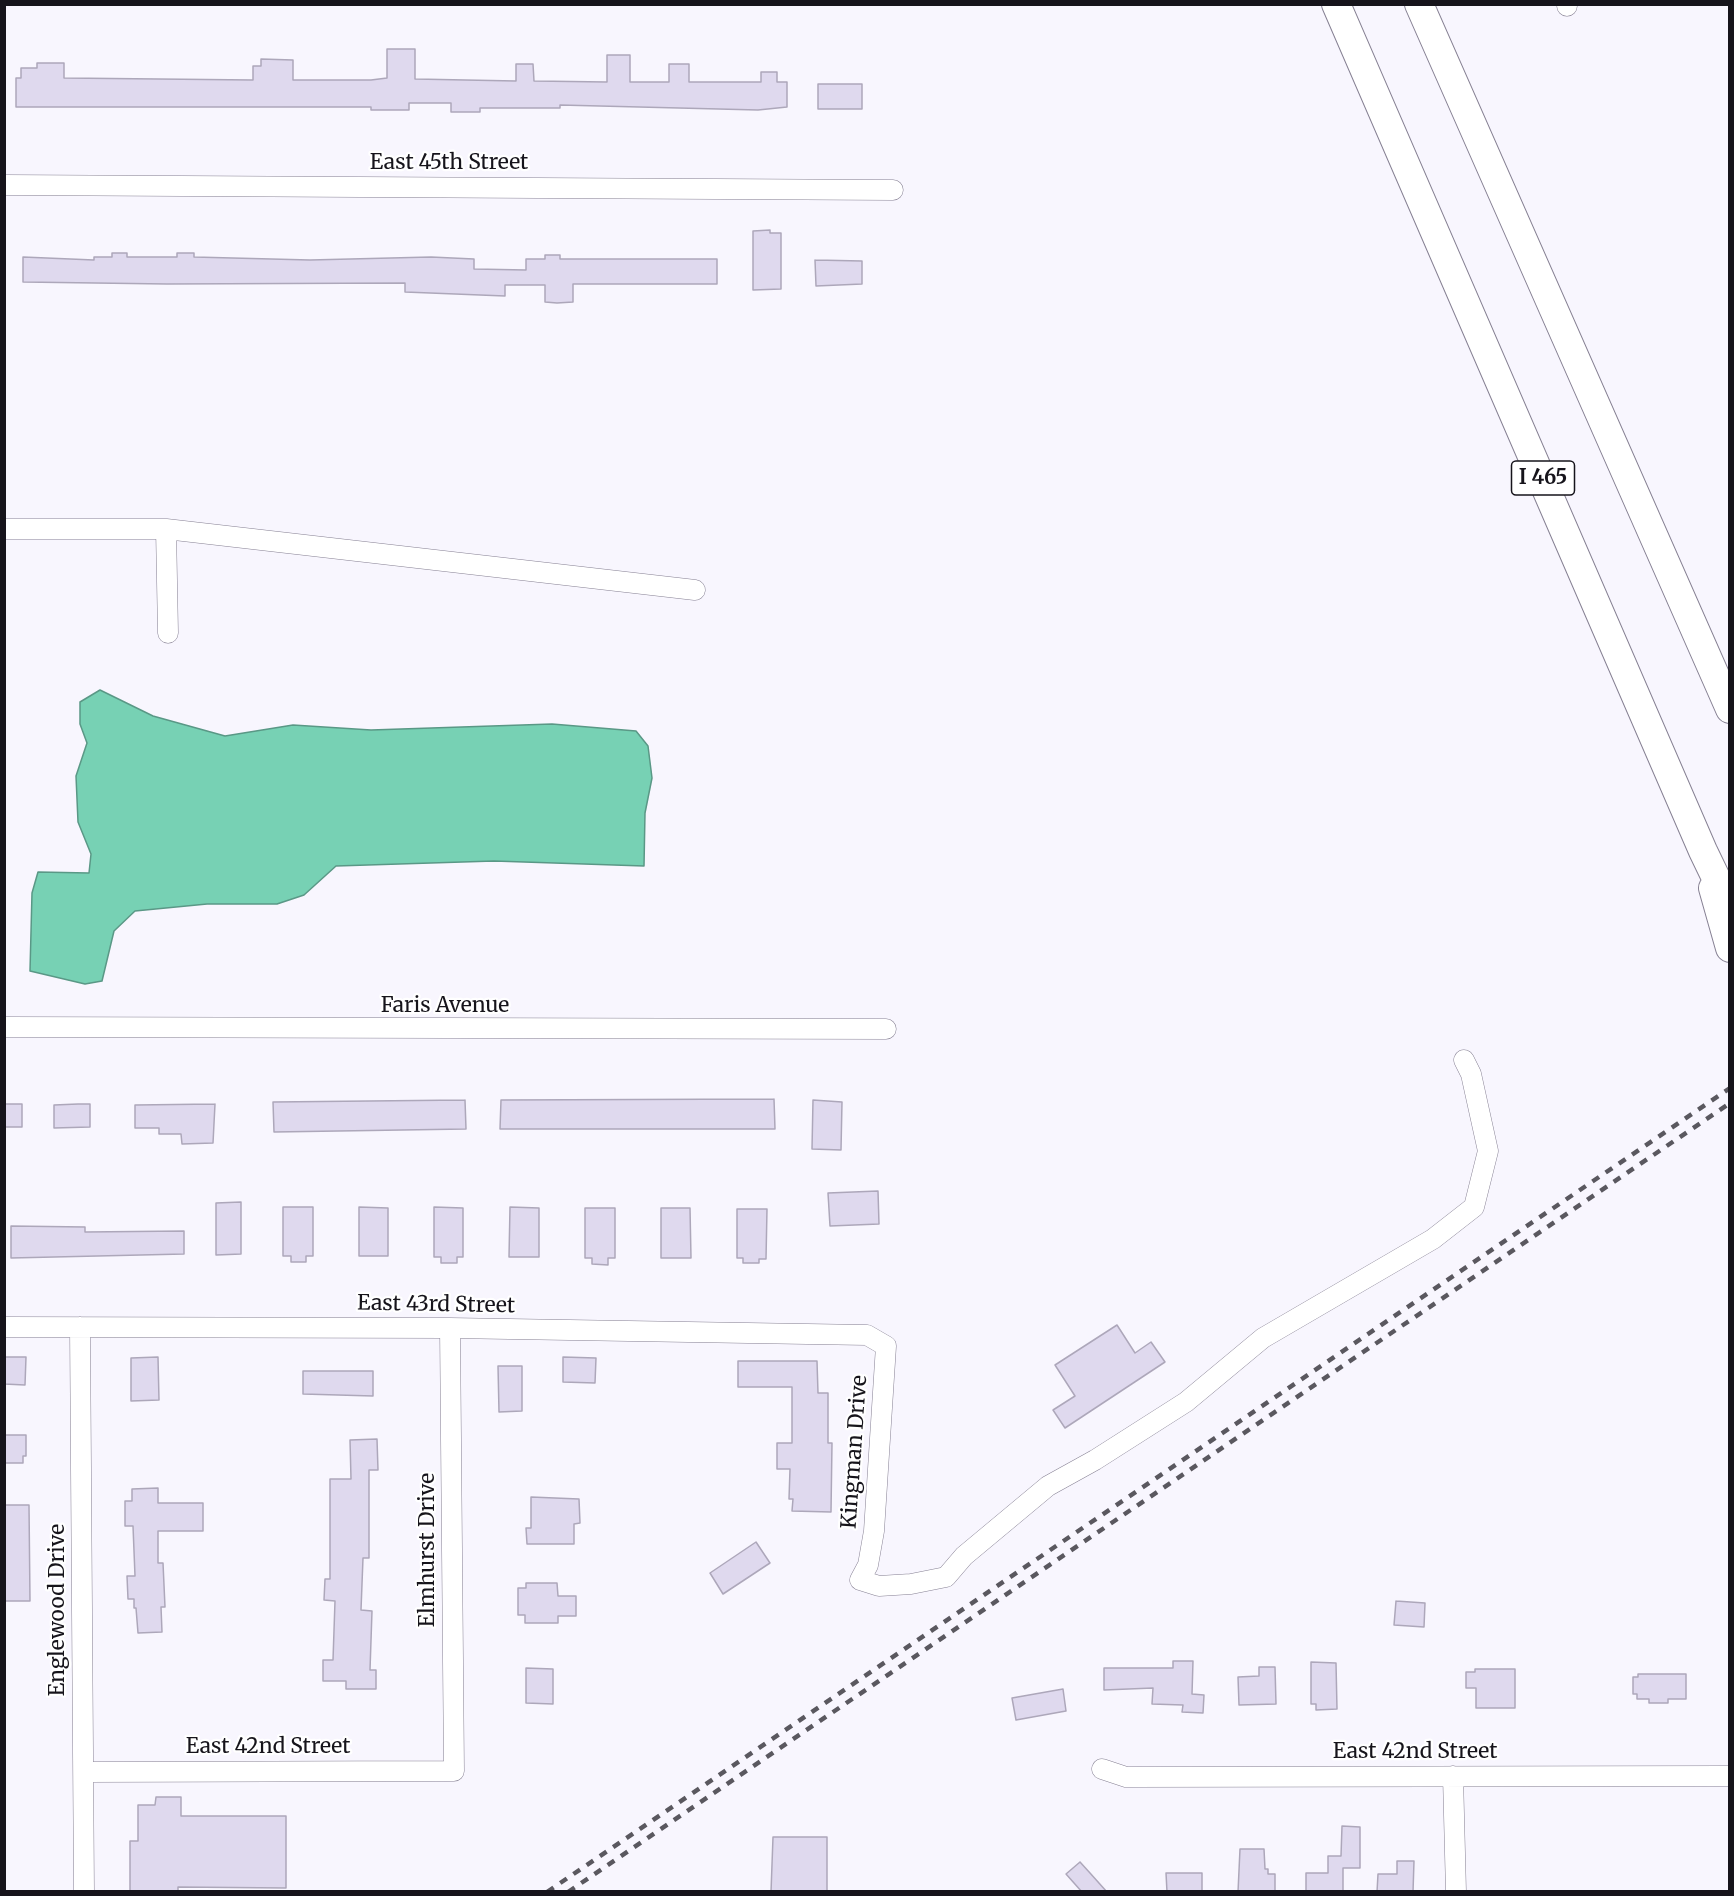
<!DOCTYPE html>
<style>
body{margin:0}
#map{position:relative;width:1734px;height:1896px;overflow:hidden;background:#f8f6fe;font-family:Merriweather,serif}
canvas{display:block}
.frame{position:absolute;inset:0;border:6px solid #16141b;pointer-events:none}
</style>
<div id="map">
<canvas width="1734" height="1896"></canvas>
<div class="frame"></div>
</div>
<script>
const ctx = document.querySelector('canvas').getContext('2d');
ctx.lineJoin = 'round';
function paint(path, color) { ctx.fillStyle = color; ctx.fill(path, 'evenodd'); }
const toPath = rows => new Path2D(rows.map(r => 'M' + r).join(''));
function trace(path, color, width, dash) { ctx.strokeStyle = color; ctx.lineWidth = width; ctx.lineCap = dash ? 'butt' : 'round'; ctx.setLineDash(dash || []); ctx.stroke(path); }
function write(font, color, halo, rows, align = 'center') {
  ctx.font = font + ' Merriweather,serif'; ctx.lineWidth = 4.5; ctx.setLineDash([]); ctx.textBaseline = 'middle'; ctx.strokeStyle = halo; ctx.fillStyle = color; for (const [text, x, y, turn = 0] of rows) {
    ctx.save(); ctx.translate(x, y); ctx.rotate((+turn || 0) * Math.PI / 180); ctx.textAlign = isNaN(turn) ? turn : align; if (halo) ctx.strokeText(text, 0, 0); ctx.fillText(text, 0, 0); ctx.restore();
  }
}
const water = toPath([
 [100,690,153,716,225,736,293,725,371,730,552,724,636,731,648,746,652,778,645,813,644,866,494,861,336,866,304,895,277,904,207,904,135,911,114,931,102,981,85,984,30,971,32,893,38,872,89,873,91,854,78,822,76,776,87,743,80,724,80,702,100,690]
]);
const building = toPath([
 [387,49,415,49,415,79,516,81,516,64,533,64,534,81,607,82,607,55,630,55,630,82,669,82,669,64,689,64,689,82,761,82,761,72,777,72,777,82,787,82,787,107,758,110,560,105,560,108,480,108,480,112,451,112,451,103,409,103,409,110,371,110,371,107,16,107,16,78,21,78,21,68,37,68,37,63,64,63,64,78,253,80,253,66,261,66,261,59,293,60,293,80,371,80,387,78,387,49],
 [818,84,862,84,862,109,818,109,818,84],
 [770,230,770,233,781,233,781,289,753,290,753,231,770,230],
 [112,253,127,253,127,257,177,257,177,253,194,253,194,257,310,260,431,257,474,259,474,269,526,270,526,259,545,259,545,255,560,255,560,259,717,259,717,284,573,284,573,302,557,303,545,302,545,285,505,285,505,296,405,292,405,283,167,284,23,282,23,257,94,260,94,257,112,257,112,253],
 [815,260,862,261,862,284,816,286,815,260],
 [774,1099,775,1129,500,1129,501,1100,774,1099],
 [465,1100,466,1129,274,1132,273,1102,465,1100],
 [813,1100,842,1102,841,1150,812,1149,813,1100],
 [4,1104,22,1104,22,1127,4,1127,4,1104],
 [78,1104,90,1104,90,1127,54,1128,54,1105,78,1104],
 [215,1104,213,1143,182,1144,181,1134,159,1134,159,1128,135,1128,135,1105,215,1104],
 [878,1191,879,1224,830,1226,828,1193,878,1191],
 [241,1202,241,1254,216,1255,216,1203,241,1202],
 [283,1207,313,1207,313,1256,306,1256,306,1262,291,1262,291,1256,283,1256,283,1207],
 [359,1207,388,1208,388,1256,359,1256,359,1207],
 [434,1207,463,1208,463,1257,457,1257,457,1263,441,1263,441,1257,434,1257,434,1207],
 [510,1207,539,1208,539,1257,509,1257,510,1207],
 [585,1208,615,1208,615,1258,608,1258,608,1265,592,1264,592,1258,585,1258,585,1208],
 [661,1208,690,1208,691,1258,661,1258,661,1208],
 [737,1209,767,1209,766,1259,759,1259,759,1263,743,1263,743,1258,737,1258,737,1209],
 [11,1226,85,1227,85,1232,184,1231,184,1254,11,1258,11,1226],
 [1117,1325,1135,1353,1151,1342,1165,1362,1065,1428,1053,1410,1075,1396,1055,1365,1117,1325],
 [4,1357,26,1357,25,1385,4,1384,4,1357],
 [158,1357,159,1400,131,1401,131,1358,158,1357],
 [563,1357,596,1358,595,1383,563,1382,563,1357],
 [738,1361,817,1361,818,1393,828,1393,828,1443,832,1443,831,1512,792,1511,793,1499,789,1499,790,1469,777,1469,777,1443,792,1443,792,1387,738,1387,738,1361],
 [498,1366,522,1366,522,1411,499,1412,498,1366],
 [303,1371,373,1371,373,1396,303,1394,303,1371],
 [4,1435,26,1435,26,1456,23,1456,23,1463,4,1463,4,1435],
 [377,1439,378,1470,369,1470,369,1558,363,1558,361,1610,372,1611,370,1670,376,1670,376,1689,346,1689,346,1681,323,1681,323,1660,333,1660,335,1601,324,1600,325,1579,330,1579,330,1479,351,1479,350,1440,377,1439],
 [158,1488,158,1503,203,1503,203,1531,158,1531,158,1563,163,1563,165,1607,161,1607,162,1632,138,1633,136,1608,134,1608,134,1599,128,1599,127,1576,135,1576,133,1526,125,1526,125,1501,132,1501,132,1489,158,1488],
 [531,1497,579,1499,580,1523,574,1524,574,1544,527,1544,526,1528,531,1528,531,1497],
 [4,1505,29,1505,30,1601,4,1601,4,1505],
 [756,1542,770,1563,723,1594,710,1573,756,1542],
 [526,1583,557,1583,558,1596,576,1596,576,1616,558,1616,558,1623,525,1623,525,1615,518,1615,518,1588,526,1588,526,1583],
 [1396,1601,1425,1603,1424,1627,1394,1625,1396,1601],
 [1173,1661,1193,1661,1192,1694,1204,1695,1203,1713,1182,1712,1183,1705,1152,1704,1153,1688,1104,1690,1104,1668,1173,1668,1173,1661],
 [1311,1662,1336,1663,1337,1709,1316,1710,1316,1704,1311,1704,1311,1662],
 [1259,1667,1275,1667,1276,1704,1239,1705,1238,1677,1259,1676,1259,1667],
 [526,1668,553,1669,553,1704,526,1703,526,1668],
 [1475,1669,1515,1669,1515,1708,1476,1708,1476,1688,1466,1688,1466,1672,1475,1672,1475,1669],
 [1638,1674,1686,1674,1686,1699,1668,1699,1668,1703,1649,1703,1649,1699,1637,1699,1637,1694,1633,1694,1633,1677,1638,1677,1638,1674],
 [1063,1689,1066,1711,1016,1720,1012,1698,1063,1689],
 [156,1797,181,1797,181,1816,286,1816,286,1888,178,1887,178,1892,130,1892,130,1841,138,1841,138,1805,155,1805,156,1797],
 [1342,1826,1360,1827,1360,1868,1343,1868,1343,1892,1306,1892,1306,1873,1328,1873,1328,1856,1341,1856,1342,1826],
 [773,1837,827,1837,827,1892,771,1892,773,1837],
 [1240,1849,1264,1849,1265,1869,1268,1869,1268,1874,1275,1874,1275,1892,1238,1892,1240,1849],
 [1397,1861,1414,1861,1413,1892,1377,1892,1378,1874,1397,1874,1397,1861],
 [1080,1862,1090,1873,1107,1892,1082,1892,1066,1874,1080,1862],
 [1166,1873,1202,1873,1202,1892,1167,1892,1166,1873]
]);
const minor = toPath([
 [1567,4,1567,6],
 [4,185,893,190],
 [4,529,166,529,695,590],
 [166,529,168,633],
 [4,1027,886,1029],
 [4,1327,450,1328,867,1335,886,1346,874,1531,868,1565,860,1580,879,1586,911,1584,946,1577,964,1556,1048,1486,1095,1460,1186,1402,1263,1338,1433,1239,1474,1207,1488,1151,1471,1074,1464,1060],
 [80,1327,84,1892],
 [1102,1769,1126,1777,1730,1776],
 [84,1772,454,1771,450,1328],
 [1453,1776,1456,1892]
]);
const highway = toPath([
 [1336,4,1703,851,1730,907],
 [1419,4,1730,709],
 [1713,888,1730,948]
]);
const rail = toPath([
 [547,1892,1730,1088],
 [568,1892,1730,1103]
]);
const shields = [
 [1543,478,63]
];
const shieldNames = [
 ["I 465",1543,478]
];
const streetNames = [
 ["East 45th Street",449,163],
 ["Faris Avenue",445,1006],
 ["East 43rd Street",436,1305,1],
 ["Kingman Drive",855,1452,-86],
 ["Elmhurst Drive",428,1550,-90],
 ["Englewood Drive",58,1610,-90],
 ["East 42nd Street",268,1747],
 ["East 42nd Street",1415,1752]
];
paint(water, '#77d1b4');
trace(water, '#5a9886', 1.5);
paint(building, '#dfd9ee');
trace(building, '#ada7ba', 1.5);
trace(minor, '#868093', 21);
trace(highway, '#868093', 30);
trace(minor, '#fff', 20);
trace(highway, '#fff', 28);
trace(rail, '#5a585f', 4.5, [8, 8]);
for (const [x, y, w] of shields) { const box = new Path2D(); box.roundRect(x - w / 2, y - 17, w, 34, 4.5); ctx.fillStyle = '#fff'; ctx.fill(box); trace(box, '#16141b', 1.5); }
write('bold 20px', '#16141b', null, shieldNames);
write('21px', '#16141b', '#fff', streetNames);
</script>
